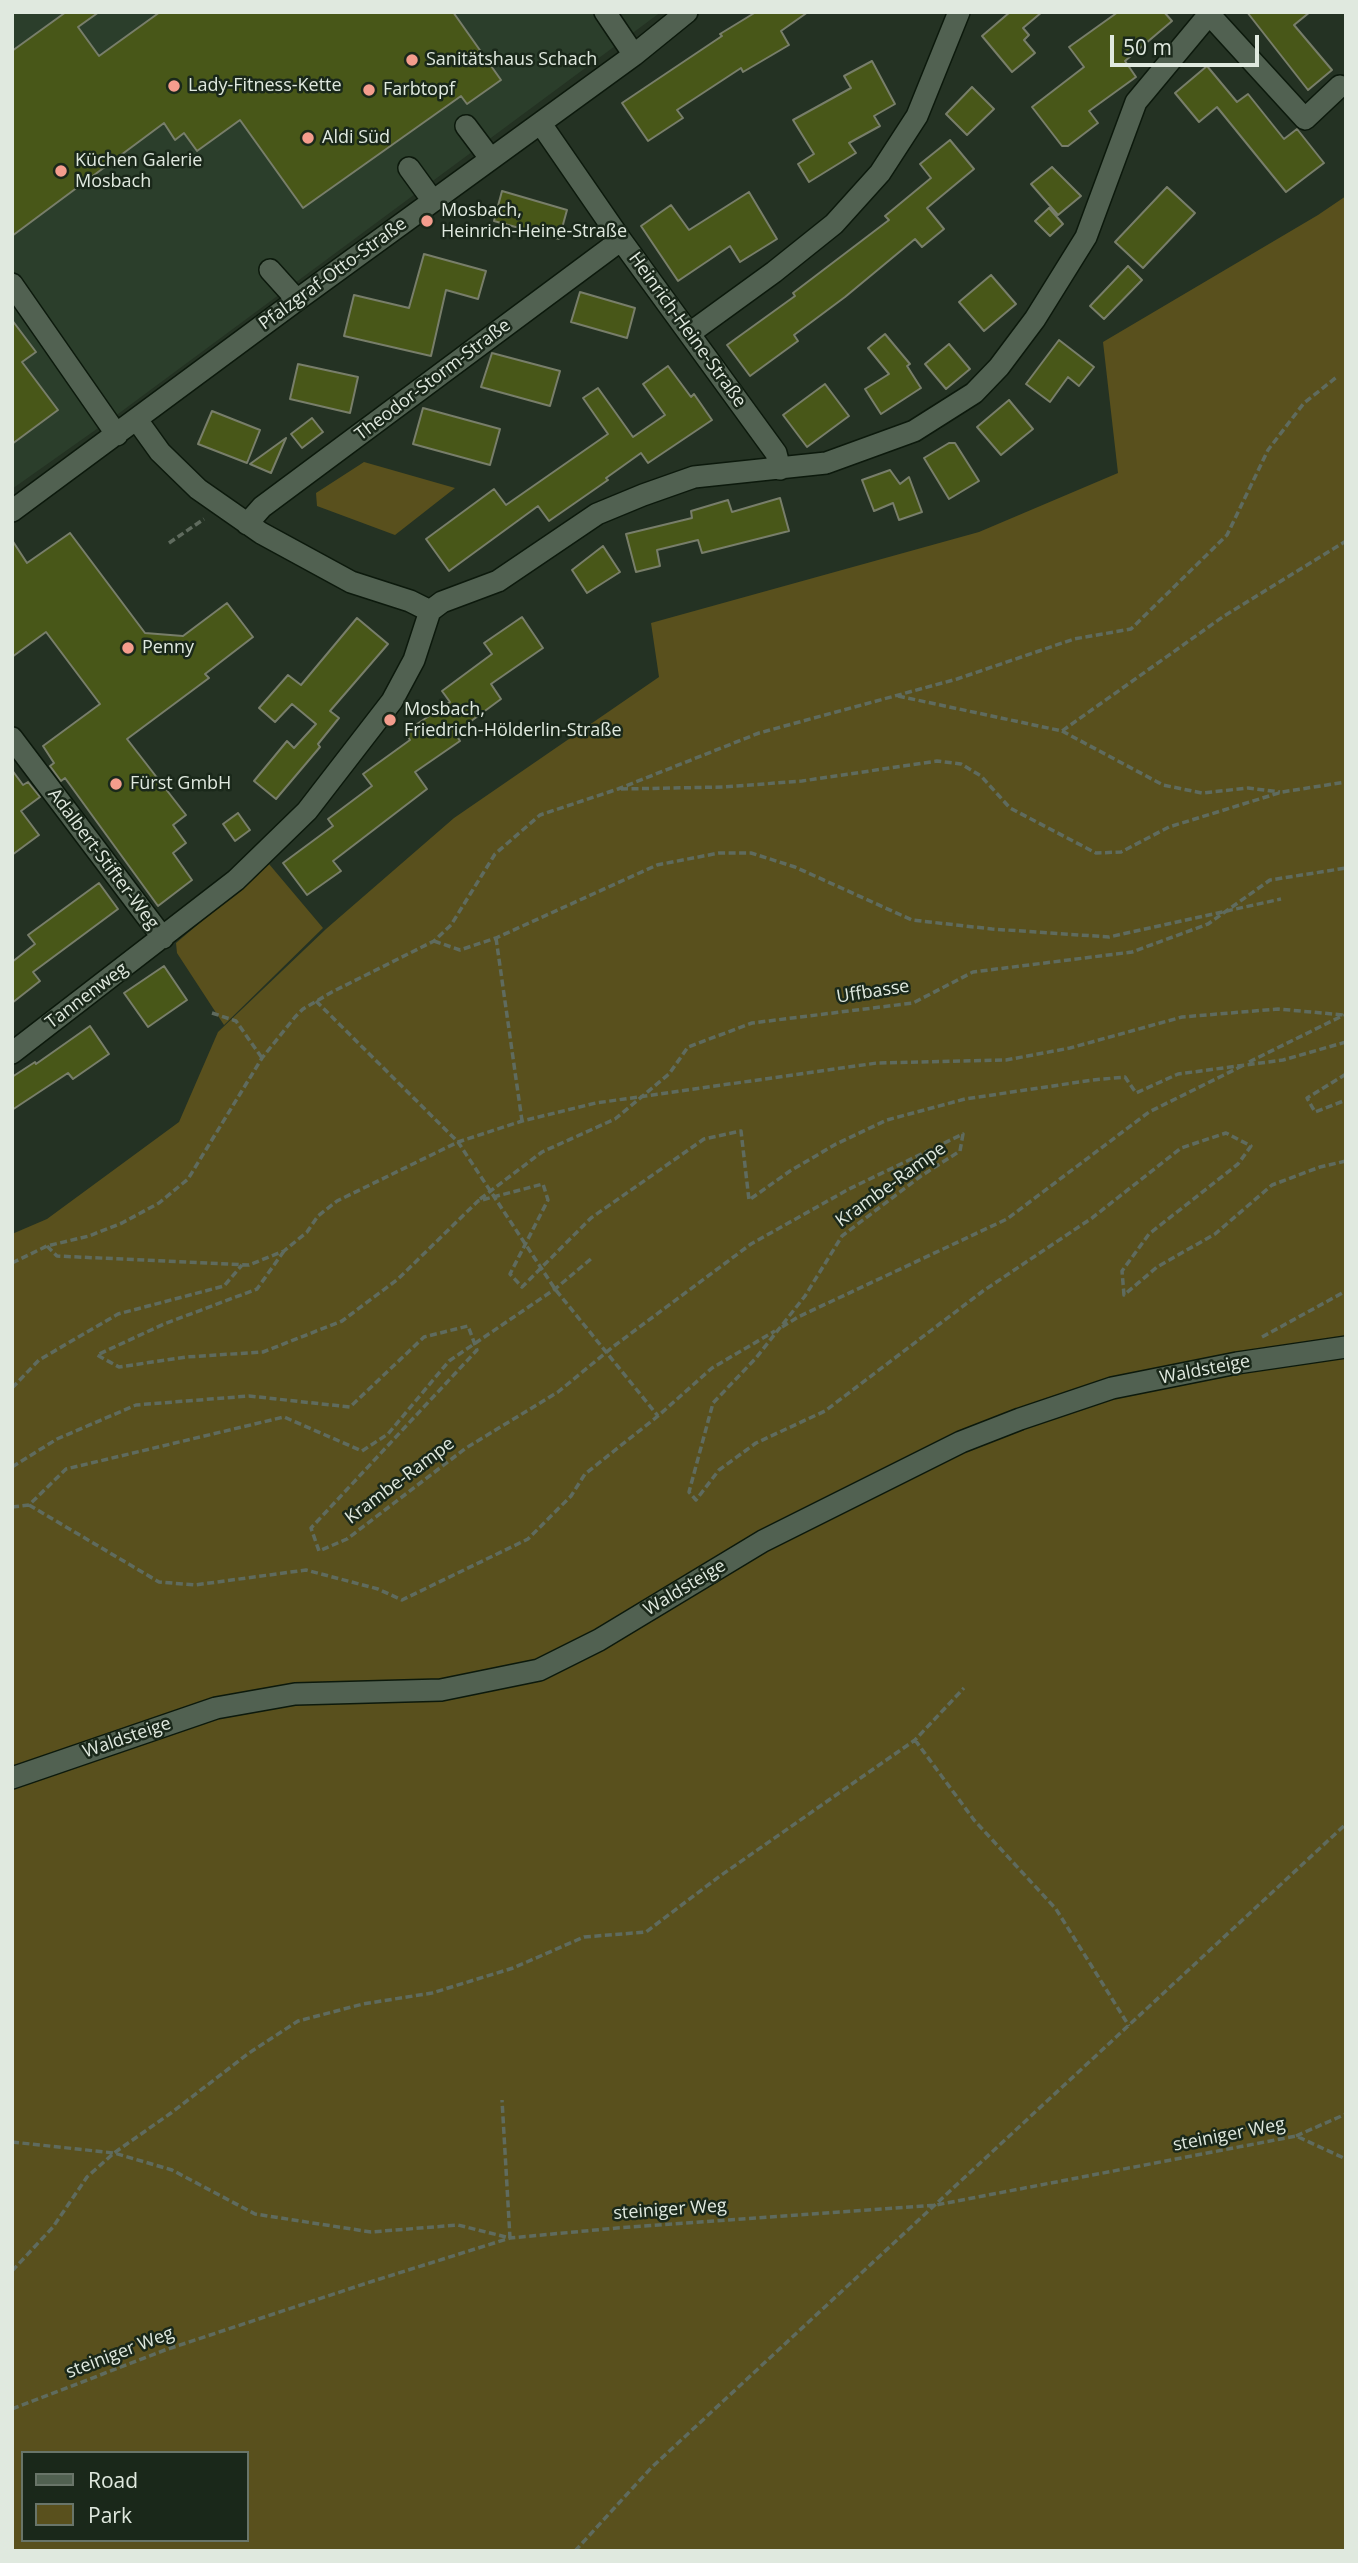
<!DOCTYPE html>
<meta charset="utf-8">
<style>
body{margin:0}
#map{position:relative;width:1358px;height:2563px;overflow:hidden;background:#243223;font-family:"Open Sans",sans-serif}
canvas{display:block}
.frame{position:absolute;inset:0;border:14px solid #e0e9df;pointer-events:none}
.legend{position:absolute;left:21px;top:2451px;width:228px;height:91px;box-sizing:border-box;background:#1a281a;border:2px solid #697569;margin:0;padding:9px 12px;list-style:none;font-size:21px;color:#e0e9df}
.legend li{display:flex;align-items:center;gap:14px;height:35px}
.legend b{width:35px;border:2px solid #697569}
.scale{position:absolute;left:1110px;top:35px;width:149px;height:32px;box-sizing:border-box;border:4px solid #e0e9df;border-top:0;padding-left:9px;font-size:21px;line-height:24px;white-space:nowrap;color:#e0e9df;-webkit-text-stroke:5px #1a281a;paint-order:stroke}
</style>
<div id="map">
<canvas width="1358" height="2563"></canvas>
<div class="frame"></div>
<ul class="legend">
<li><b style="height:9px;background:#516151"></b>Road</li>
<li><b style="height:19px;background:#59501d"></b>Park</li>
</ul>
<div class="scale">50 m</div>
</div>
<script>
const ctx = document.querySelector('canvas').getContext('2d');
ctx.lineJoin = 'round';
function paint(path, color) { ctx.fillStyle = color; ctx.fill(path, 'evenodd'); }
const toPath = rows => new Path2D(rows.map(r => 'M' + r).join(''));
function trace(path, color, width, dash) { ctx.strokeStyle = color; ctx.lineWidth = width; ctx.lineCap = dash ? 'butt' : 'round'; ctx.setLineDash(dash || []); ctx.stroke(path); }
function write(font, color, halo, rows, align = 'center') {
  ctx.font = font + ' "Open Sans",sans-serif'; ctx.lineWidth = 5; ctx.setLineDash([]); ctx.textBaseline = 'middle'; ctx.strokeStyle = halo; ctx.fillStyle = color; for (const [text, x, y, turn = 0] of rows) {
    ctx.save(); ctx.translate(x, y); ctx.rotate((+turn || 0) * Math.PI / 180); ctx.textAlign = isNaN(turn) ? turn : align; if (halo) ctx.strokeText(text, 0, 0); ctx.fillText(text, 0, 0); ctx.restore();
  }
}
const built = toPath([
 [12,12,661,12,118,414,12,489]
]);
const green = toPath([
 [1346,196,1346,2551,12,2551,12,1234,47,1219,179,1122,218,1032,326,929,454,818,659,677,651,623,979,532,1118,473,1103,342,1318,215],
 [23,2453,247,2453,247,2540,23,2540],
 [364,462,455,488,395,535,317,506,316,493],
 [269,864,323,928,224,1025,177,953,176,943]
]);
const building = toPath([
 [66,12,99,12,78,27,99,56,160,12,453,12,501,80,467,104,461,96,303,208,240,120,197,151,184,133,175,140,164,123,12,236,12,51,66,12],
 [756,12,808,12,781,31,789,45,743,72,741,68,677,110,683,118,648,141,622,103,722,36,720,34,756,12],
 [1010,12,1042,12,1023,28,1029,35,1024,40,1035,53,1012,72,982,36,1010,12],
 [1118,12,1164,12,1172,21,1125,61,1136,77,1089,111,1098,123,1068,146,1062,146,1032,107,1084,67,1069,47,1118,12],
 [1247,12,1310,12,1294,25,1332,70,1308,90,1247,12],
 [872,61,895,104,874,116,880,126,849,143,856,153,809,182,798,164,814,154,793,120,851,88,844,76,872,61],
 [1207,66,1237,102,1248,94,1284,139,1297,129,1324,163,1286,192,1217,107,1199,122,1175,93,1207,66],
 [972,87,994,109,967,135,946,114,972,87],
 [950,140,974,169,927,208,944,229,922,247,915,239,845,297,794,335,798,341,750,376,727,345,795,296,793,293,889,220,885,216,931,178,920,164,950,140],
 [1052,167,1081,196,1058,215,1031,184,1052,167],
 [1167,187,1195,213,1143,268,1115,242,1167,187],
 [502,191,567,210,559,239,494,221,502,191],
 [749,192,777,239,740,262,730,246,678,281,641,226,671,205,689,230,749,192],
 [1049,208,1063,224,1050,236,1035,221,1049,208],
 [424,254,486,271,478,299,446,290,431,356,344,336,354,295,409,308,424,254],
 [1128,266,1142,280,1104,319,1090,306,1128,266],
 [991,275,1016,304,984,331,959,302,991,275],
 [580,292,635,308,627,338,571,322,580,292],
 [12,320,36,352,22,362,58,410,12,444,12,320],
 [885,334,910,364,907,366,921,388,881,414,865,389,889,374,868,348,885,334],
 [1059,340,1094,367,1079,386,1068,377,1050,402,1026,384,1059,340],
 [949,344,970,369,946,389,925,364,949,344],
 [492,353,560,371,550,406,481,387,492,353],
 [298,364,358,377,350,413,290,399,298,364],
 [668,366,691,397,694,394,712,420,648,463,641,453,606,478,608,480,549,521,538,506,449,571,426,539,494,489,506,505,608,434,583,398,598,388,633,437,665,415,643,384,668,366],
 [825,384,849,416,807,447,783,415,825,384],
 [1009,400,1033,429,1001,455,977,427,1009,400],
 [423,408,500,429,490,465,413,444,423,408],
 [212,411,260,430,247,463,198,444,212,411],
 [312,418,323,432,302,448,291,434,312,418],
 [286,438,271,473,250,464,286,438],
 [949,443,955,443,979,481,949,499,924,458,949,443],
 [890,470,900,484,909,477,922,512,899,520,893,503,874,511,862,480,890,470],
 [780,498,789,531,702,553,698,540,657,550,660,566,636,572,626,534,692,518,691,511,728,500,732,512,780,498],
 [70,533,145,633,183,636,227,603,253,637,205,674,209,678,127,739,186,815,173,825,186,843,173,853,192,880,158,906,65,778,61,781,50,766,54,763,43,746,100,704,46,632,12,657,12,540,27,563,70,533],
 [603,546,620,572,587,593,572,570,603,546],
 [522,617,543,648,491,684,501,699,455,733,460,741,415,772,427,789,333,861,341,871,307,895,283,863,333,826,328,819,372,786,363,774,410,740,405,732,450,702,442,691,492,654,484,643,522,617],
 [357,618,388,644,330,711,339,718,318,744,320,747,276,799,254,781,287,741,294,748,316,724,292,704,275,722,259,708,288,675,301,685,357,618],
 [12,770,23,785,28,782,40,797,21,811,39,835,12,855,12,770],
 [238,813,250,830,235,841,223,824,238,813],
 [99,883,118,909,33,972,40,981,12,1003,12,962,35,944,28,935,99,883],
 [164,966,187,1000,148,1027,124,993,164,966],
 [90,1026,109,1054,73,1079,68,1073,12,1110,12,1077,35,1062,36,1064,90,1026]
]);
const path = toPath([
 [169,543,204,519],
 [898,696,1062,731,1224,616,1346,541],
 [1062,731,1163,785,1202,793,1248,788,1280,792],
 [621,789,724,787,802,781,937,761,961,764,981,776,1010,808,1096,853,1121,852,1169,827,1282,792,1346,782],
 [496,938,522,1121],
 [434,941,460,950,496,938,657,865,719,853,751,853,795,867,912,920,992,929,1109,937,1281,899],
 [316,1001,458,1142,555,1289,658,1416],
 [212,1013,236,1021,262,1058],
 [1249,1062,1344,1015],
 [1346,1074,1307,1098,1315,1112,1346,1100],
 [480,1199,542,1152,615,1119,669,1074,688,1047,752,1023,913,1003,973,972,1132,952,1208,924,1270,880,1346,868],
 [47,1246,57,1256,249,1265,284,1251,307,1232,318,1216,337,1201,458,1142,522,1121,596,1103,877,1063,1006,1060,1070,1048,1182,1017,1278,1009,1344,1015],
 [284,1251,257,1289,164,1324,97,1355,119,1367,186,1357,263,1352,342,1321,398,1279,478,1201,543,1184,548,1200,510,1274,522,1287,591,1218,704,1139,741,1131,749,1200,790,1171,836,1144,887,1120,965,1099,1093,1080,1125,1077,1136,1093,1178,1074,1283,1060,1346,1042],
 [12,1263,47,1246,89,1236,122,1223,159,1203,188,1179,262,1058,295,1017,303,1009,332,992,434,941,451,925,495,854,540,815,618,789,759,733,957,679,1074,639,1131,629,1227,535,1268,450,1304,403,1338,376],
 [782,1327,798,1317,1007,1219,1149,1112,1242,1066],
 [1262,1337,1346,1291],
 [12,1388,39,1360,118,1314,224,1286,242,1265],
 [12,1467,57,1439,136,1405,249,1396,350,1407,424,1337,468,1326,477,1350,311,1528,319,1551,347,1539,466,1448,558,1392,614,1346,751,1244,849,1189,963,1134,960,1151,921,1176,842,1236,805,1296,756,1358,713,1403,689,1492,696,1500,719,1470,756,1443,825,1411,983,1291,1092,1218,1181,1148,1226,1133,1251,1146,1238,1164,1149,1234,1122,1271,1124,1295,1157,1267,1215,1234,1272,1185,1320,1167,1346,1161],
 [29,1505,159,1582,195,1585,306,1570,378,1589,402,1600,528,1539,571,1496,585,1474,658,1416,712,1368,775,1331],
 [12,1507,29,1505,66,1469,284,1417,362,1451,388,1434,449,1361,555,1289,592,1258],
 [915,1740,974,1820,1056,1909,1129,2026],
 [1296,2136,1346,2114],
 [12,2142,114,2153,172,2170,255,2214,371,2232,458,2225,510,2238,502,2100],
 [12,2271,53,2227,87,2177,114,2153,171,2113,249,2053,298,2021,363,2004,432,1993,513,1968,584,1937,646,1932,720,1876,915,1740,964,1688],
 [12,2409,165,2350,367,2283,510,2238,617,2228,936,2205,1296,2136,1346,2159],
 [575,2551,651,2468,1346,1824]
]);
const minor = toPath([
 [605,12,634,55],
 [1209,14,1305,119,1340,86],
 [541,124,621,240,776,453,780,469],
 [466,126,490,158],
 [409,168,433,201],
 [270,270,297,300],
 [12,284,117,435],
 [690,333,774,272,834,224,880,173,917,116,959,12],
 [137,420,160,452,198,489,261,533,351,582,410,601,430,611],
 [12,511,297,300,634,55,687,12],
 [247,524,262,507,621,240],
 [430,611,442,602,498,581,597,514,643,495,694,477,826,463,914,431,974,393,999,367,1035,319,1086,237,1136,102,1211,12],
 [12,738,163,938],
 [12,1053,236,880,307,811,392,701,414,660,430,611],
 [12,1778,216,1708,295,1694,441,1690,539,1670,599,1640,763,1541,961,1442,1020,1419,1112,1388,1237,1363,1346,1347]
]);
const markers = [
 [412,60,7,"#f49d8d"],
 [174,86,7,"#f49d8d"],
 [369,90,7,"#f49d8d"],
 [308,138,7,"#f49d8d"],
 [61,171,7,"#f49d8d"],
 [427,221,7,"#f49d8d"],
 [128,648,7,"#f49d8d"],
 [390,720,7,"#f49d8d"],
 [116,784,7,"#f49d8d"]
];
const poiNames = [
 ["Sanitätshaus Schach",426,60],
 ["Lady-Fitness-Kette",188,86],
 ["Farbtopf",383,90],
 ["Aldi Süd",322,138],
 ["Küchen Galerie",75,161],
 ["Mosbach",75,182],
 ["Mosbach,",441,211],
 ["Heinrich-Heine-Straße",441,232],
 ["Penny",142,648],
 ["Mosbach,",404,710],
 ["Friedrich-Hölderlin-Straße",404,731],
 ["Fürst GmbH",130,784]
];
const streetNames = [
 ["Pfalzgraf-Otto-Straße",333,274,-36],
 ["Heinrich-Heine-Straße",687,330,54],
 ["Theodor-Storm-Straße",433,380,-37],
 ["Adalbert-Stifter-Weg",103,859,53],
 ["Uffbasse",873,992,-9],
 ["Tannenweg",87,996,-37],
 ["Krambe-Rampe",891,1185,-36],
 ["Waldsteige",1205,1370,-11],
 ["Krambe-Rampe",400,1481,-37],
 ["Waldsteige",685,1588,-31],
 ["Waldsteige",127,1738,-19],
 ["steiniger Weg",1229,2135,-11],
 ["steiniger Weg",670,2210,-4],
 ["steiniger Weg",120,2353,-21]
];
paint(built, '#2b3e2b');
paint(green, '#59501d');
paint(building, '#485718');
trace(building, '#787e6a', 2);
trace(minor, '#0c190c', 24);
trace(path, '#5f6b5e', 3.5, [7, 3.5]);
trace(minor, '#516151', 21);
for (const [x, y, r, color] of markers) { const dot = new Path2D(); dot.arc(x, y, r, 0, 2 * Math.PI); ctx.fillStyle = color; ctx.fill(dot); trace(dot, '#1a281a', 2.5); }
write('18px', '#e0e9df', '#1a281a', poiNames, 'left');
write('18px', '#e0e9df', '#1a281a', streetNames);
</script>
